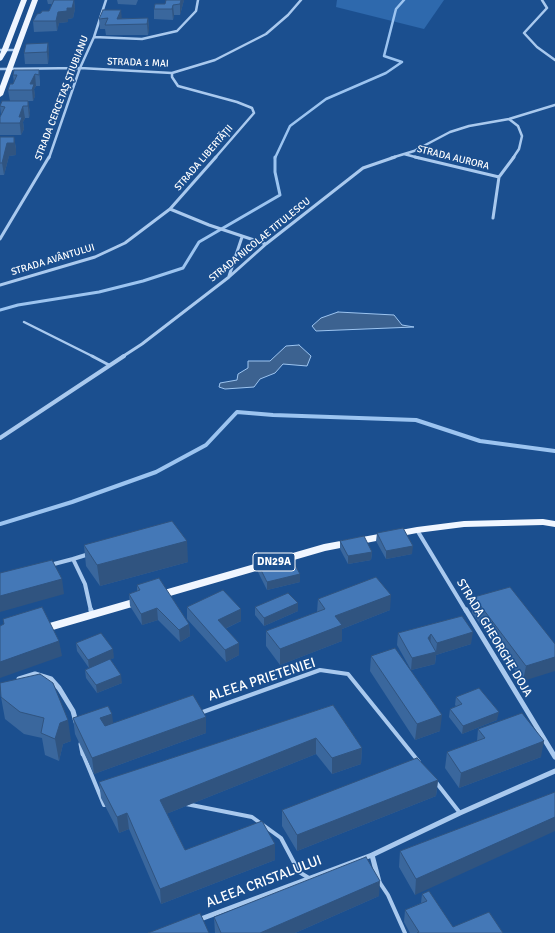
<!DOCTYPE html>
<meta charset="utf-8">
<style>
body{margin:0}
canvas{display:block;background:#1b4f8f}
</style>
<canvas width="555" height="933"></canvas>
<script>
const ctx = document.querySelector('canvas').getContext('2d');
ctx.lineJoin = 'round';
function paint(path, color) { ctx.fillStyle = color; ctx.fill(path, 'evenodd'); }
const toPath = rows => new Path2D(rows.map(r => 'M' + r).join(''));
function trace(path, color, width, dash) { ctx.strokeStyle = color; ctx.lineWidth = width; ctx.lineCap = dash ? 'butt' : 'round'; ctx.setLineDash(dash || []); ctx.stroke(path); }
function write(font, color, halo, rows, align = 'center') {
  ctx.font = font + ' Signika,sans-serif'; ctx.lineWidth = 3; ctx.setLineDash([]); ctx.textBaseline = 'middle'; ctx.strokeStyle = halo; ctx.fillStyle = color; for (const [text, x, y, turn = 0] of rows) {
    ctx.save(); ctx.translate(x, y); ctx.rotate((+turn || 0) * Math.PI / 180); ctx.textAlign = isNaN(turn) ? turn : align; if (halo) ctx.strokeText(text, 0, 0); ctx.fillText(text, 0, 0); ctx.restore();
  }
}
const green = toPath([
 [337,0,444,0,424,29,336,7]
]);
const water = toPath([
 [338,312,394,315,402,325,414,327,316,331,312,326,321,318,338,312],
 [299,345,311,356,307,366,283,364,275,373,260,379,254,387,225,389,219,387,220,383,237,380,238,374,248,368,248,361,270,361,286,346,299,345]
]);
const streamFar2 = toPath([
 [275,158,290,126,326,99,386,73,402,62,384,56,396,9,404,0]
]);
const streamFar1 = toPath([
 [0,310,18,305,99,292,143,281,183,268,199,242,280,195,275,172,275,157]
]);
const stream = toPath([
 [0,524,72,502,156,472,206,445,237,412,273,415,416,420,480,441,555,451]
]);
const laneFar2 = toPath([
 [24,322,94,357]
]);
const laneFar1 = toPath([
 [92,356,109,365]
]);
const lane = toPath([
 [200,713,320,670,348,674,419,762],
 [83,754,104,805,107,804],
 [435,781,460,813],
 [186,804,252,817,281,838,299,872,309,878],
 [380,883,388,895,405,933]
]);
const streetFar3 = toPath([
 [542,0,547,8,524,33,537,47,555,60],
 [94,37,142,39,177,31,196,11,198,0],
 [0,50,17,50],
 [0,69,80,68,172,73,215,60,266,34,288,15,301,0],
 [172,73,172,77,178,86,237,102,252,108,254,113,215,158],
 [509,119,518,126,522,136,519,149,513,158],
 [404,154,419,158],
 [49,158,80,68,94,37,106,0],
 [391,158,414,151,450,132,469,126,509,119,555,105]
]);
const streetFar2 = toPath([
 [415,157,499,177],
 [170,209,209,225,266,244],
 [493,218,499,177,514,157],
 [0,239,49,157],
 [229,276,242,237],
 [0,285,95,257,125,243,170,209,216,157],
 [122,357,142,344,229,277,266,244,363,168,395,157]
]);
const streetFar1 = toPath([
 [0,438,124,356],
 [417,530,466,611],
 [89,554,73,559,85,584,91,611],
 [50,565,73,559]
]);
const street = toPath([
 [91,610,92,614],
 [466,610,555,757],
 [19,679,35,674,51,679,59,688,73,711,76,722],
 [81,744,83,754],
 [379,882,372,855,460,813,555,771],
 [198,920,372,855]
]);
const primary = toPath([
 [21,0,27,0,8,50,2,60,0,61,0,54,21,0],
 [32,0,38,0,3,95,0,97,0,86,32,0],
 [543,519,555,521,555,527,543,525,464,527,417,533,325,551,39,634,35,633,33,630,35,627,39,626,324,544,417,527,464,521,543,519]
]);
const wall = toPath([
 [47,0,74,0,75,9,73,18,68,19,68,22,59,23,57,31,34,32,33,21,49,11,52,4,48,4],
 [117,0,138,0,136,5,118,4],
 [184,0,180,15,174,15,173,20,154,19,154,9,165,4],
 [148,18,149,28,148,35,106,35,105,29,100,29,99,19],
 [48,43,49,54,48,64,25,64,24,53],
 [39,70,40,81,40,86,36,86,34,89,35,96,33,101,28,101,30,113,29,118,25,118,23,122,24,129,21,135,0,135,0,117,1,115,0,106,10,101,8,90,14,83,13,75],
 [0,137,14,137,16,149,16,155,9,156,4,175,0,175],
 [377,533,412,554,386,559,376,541],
 [340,541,372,552,371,560,348,564,340,549],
 [84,545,188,562,100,586,86,566],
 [258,564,300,582,267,590,258,572],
 [137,585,189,624,190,636,180,642,158,620,142,625,130,606,129,594,137,591],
 [474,597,555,644,523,681,472,613],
 [318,599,390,610,342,629,342,641,280,665,266,646,266,631,317,612],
 [187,607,241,621,225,629,239,655,226,662,187,619],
 [255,607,298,611,264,626,255,615],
 [462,616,471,644,436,655,435,664,411,670,397,645,398,633],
 [76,643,114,658,110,659,122,683,97,693,86,678,85,670,89,668,77,651],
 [371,656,440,731,415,740,370,671],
 [40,674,71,741,63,744,59,761,45,755,42,738,24,734,5,719,1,697],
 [456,697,497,720,462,734,449,717,450,709,456,706,455,705],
 [333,705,362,748,361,764,332,774,316,754,166,814,185,850,275,860,161,904,129,829,119,833,101,798,99,782],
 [206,717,206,733,94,774,75,734,73,718,113,723],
 [478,729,541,757,459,788,445,768,447,752,477,741],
 [438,780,436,796,297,851,282,826,282,810],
 [555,792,415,895,399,867,400,851],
 [422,894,453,927,503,933,410,933,404,922,405,910,421,903],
 [379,896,295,933,215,933,214,917]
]);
const shadedWall = toPath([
 [74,0,75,9,73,18,68,19,68,22,59,23,57,31,56,21,58,12,67,8],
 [181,0,184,0,180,15,180,4],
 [173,5,174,15,173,20,172,9],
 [121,10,122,21,117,19],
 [148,18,149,28,148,35,147,24],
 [48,43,49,54,48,64,47,52],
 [35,74,36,86,34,89,35,96,33,101,32,90,30,84],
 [28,101,30,113,29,118,28,106],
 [23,106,25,118,23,122,24,129,21,135,19,117],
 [14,137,16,149,16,155,9,156,4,175,2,163,7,143],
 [187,541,188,562,100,586,97,565],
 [413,546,412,554,386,559,386,551],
 [372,552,371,560,348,564,348,556],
 [300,574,300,582,267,590,267,582],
 [62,579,64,594,0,612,0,596],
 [391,595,390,610,342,629,342,641,280,665,280,649,335,616],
 [298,603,298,611,264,626,264,618],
 [157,608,158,620,142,625,141,614],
 [241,609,241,621,218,632,218,620],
 [189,624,190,636,180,642,179,630],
 [473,632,471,644,436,655,435,664,411,670,412,658,436,652,437,643],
 [431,634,430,646,428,638],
 [59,641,62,656,0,678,0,662],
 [239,643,239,655,226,662,225,650],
 [113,649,114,658,89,668,88,660],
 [555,657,555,671,523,681,526,666],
 [121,675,122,683,97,693,96,685],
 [499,712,497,720,462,734,463,726],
 [112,714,114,730,102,734,100,718],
 [442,715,440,731,415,740,417,724],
 [206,717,206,733,94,774,92,758],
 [68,720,71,741,63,744,59,761,55,739,60,723],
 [316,738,316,754,161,816,160,800],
 [544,741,541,757,459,788,461,773],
 [362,748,361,764,332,774,332,758],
 [438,780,436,796,297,851,297,835],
 [127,813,129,829,119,833,117,817],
 [555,817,555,831,415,895,416,879],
 [275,844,275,860,161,904,160,889],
 [380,881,379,896,295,933,260,933]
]);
const building = toPath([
 [54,0,74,0,72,8,67,8,67,11,58,12,56,21,33,21,37,14,41,13,42,11,49,11,54,0],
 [166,0,181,0,180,4,173,5,172,9,154,9,155,4,165,4,166,0],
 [103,10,121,10,117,19,148,18,147,24,105,25,108,18,99,19,103,10],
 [48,43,47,52,24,53,26,44,48,43],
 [14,70,39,70,39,75,35,74,30,84,34,84,32,90,8,90,10,84,13,84,17,75,13,75,14,70],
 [2,101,28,101,28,106,23,106,19,117,22,117,20,123,0,123,0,117,5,107,0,106,2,101],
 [0,137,14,137,14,143,7,143,2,163,0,163,0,137],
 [172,521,187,541,97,565,84,545,172,521],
 [403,528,413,546,386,551,377,533,403,528],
 [364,536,372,552,348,556,340,541,364,536],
 [290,556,300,574,267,582,258,564,290,556],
 [52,560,62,579,0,596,0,573,52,560],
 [376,577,391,595,335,616,342,625,280,649,266,631,325,609,318,599,376,577],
 [159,578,189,624,179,630,157,608,141,614,129,594,140,590,137,585,159,578],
 [510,587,555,644,555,657,526,666,474,597,510,587],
 [223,590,241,609,218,620,239,643,225,650,187,607,223,590],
 [288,593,298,603,264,618,255,607,288,593],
 [42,607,59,641,0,662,0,626,4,624,3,619,42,607],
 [462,616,473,632,437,643,431,634,428,638,436,652,412,658,398,633,462,616],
 [101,633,113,649,88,660,76,643,101,633],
 [395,648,442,715,417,724,371,656,395,648],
 [110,659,121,675,96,685,85,670,110,659],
 [40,674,53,683,68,720,60,723,55,739,41,733,44,718,20,712,1,697,0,683,40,674],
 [479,688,499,712,463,726,450,709,462,704,456,697,479,688],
 [193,695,206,717,92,758,73,718,108,706,112,714,100,718,105,726,193,695],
 [333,705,362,748,332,758,316,738,160,800,185,850,262,821,275,844,160,889,127,813,117,817,99,782,333,705],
 [522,713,544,741,461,773,447,752,485,738,478,729,522,713],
 [417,758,438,780,297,835,282,810,417,758],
 [555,792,555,817,416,879,400,851,555,792],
 [366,857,380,881,260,933,221,933,214,917,366,857],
 [429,891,453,927,489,912,503,933,417,933,419,932,405,910,427,901,422,894,429,891],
 [200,913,209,933,148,933,200,913]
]);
const farStreetnames = [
 ["STRADA 1 MAI",138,63,2],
 ["STRADA CERCETAȘ ȘTIUBIANU",62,98,-69],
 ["STRADA LIBERTĂȚII",204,158,-49],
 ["STRADA AURORA",453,158,14],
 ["STRADA NICOLAE TITULESCU",260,240,-39],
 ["STRADA AVÂNTULUI",53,260,-17]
];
const shields = [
 [274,562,42]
];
const shieldNames = [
 ["DN29A",274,562]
];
const streetNames = [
 ["STRADA GHEORGHE DOJA",494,638,59]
];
const nearStreetnames = [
 ["ALEEA PRIETENIEI",262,680,-18],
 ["ALEEA CRISTALULUI",264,882,-21]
];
paint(green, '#2e69ad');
paint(water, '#3c6290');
trace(water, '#9cc4f0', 1);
trace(streamFar2, '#9cc4f0', 2.5);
trace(streamFar1, '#9cc4f0', 3);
trace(stream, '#9cc4f0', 4);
trace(laneFar2, '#a9c9ee', 2.5);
trace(laneFar1, '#a9c9ee', 3);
trace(lane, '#a9c9ee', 4);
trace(streetFar3, '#a9c9ee', 2.5);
trace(streetFar2, '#a9c9ee', 3);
trace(streetFar1, '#a9c9ee', 4);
trace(street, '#a9c9ee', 5);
paint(primary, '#f0f6ff');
paint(wall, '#3a679d');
paint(shadedWall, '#305480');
paint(building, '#4478b7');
trace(building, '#305480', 1);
write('10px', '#fff', '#1b4f8f', farStreetnames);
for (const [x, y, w] of shields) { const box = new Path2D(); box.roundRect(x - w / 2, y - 9, w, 18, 3); ctx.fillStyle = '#1b4f8f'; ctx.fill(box); trace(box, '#fff', 1); }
write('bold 11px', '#fff', null, shieldNames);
write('12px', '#fff', '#1b4f8f', streetNames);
write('14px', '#fff', '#1b4f8f', nearStreetnames);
</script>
